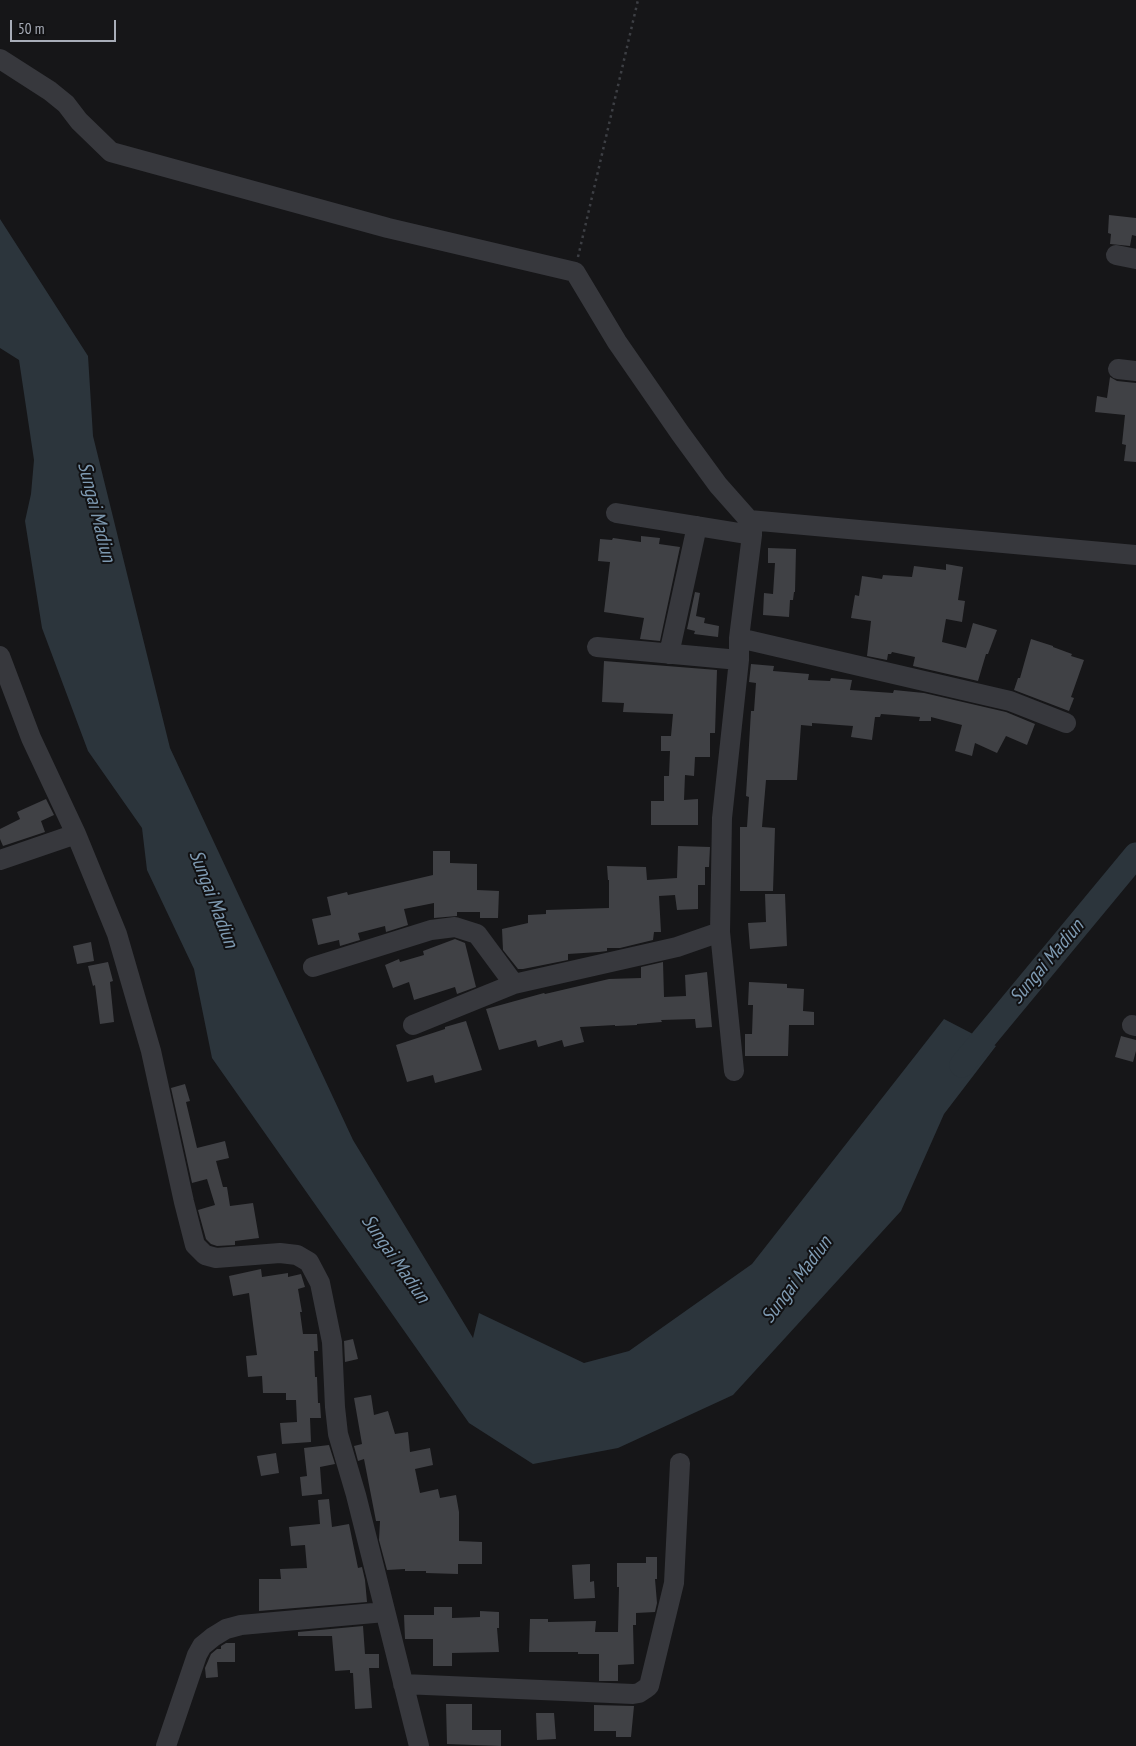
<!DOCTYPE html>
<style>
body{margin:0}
#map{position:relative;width:1136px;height:1746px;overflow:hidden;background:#161618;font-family:"PT Sans Narrow",sans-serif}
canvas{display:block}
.scale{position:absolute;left:10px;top:20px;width:106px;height:22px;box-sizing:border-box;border:2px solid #a8adb8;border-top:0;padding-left:6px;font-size:15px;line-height:18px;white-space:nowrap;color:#a8adb8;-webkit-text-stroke:4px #111113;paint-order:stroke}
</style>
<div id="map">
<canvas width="1136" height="1746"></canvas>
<div class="scale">50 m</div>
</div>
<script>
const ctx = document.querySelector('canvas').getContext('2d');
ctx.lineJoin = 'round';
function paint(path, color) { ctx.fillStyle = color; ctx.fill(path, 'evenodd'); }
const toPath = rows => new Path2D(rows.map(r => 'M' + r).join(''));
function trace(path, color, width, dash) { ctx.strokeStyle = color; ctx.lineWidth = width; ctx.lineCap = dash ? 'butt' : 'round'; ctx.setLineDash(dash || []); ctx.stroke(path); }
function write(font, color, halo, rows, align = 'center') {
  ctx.font = font + ' "PT Sans Narrow",sans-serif'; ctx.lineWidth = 4; ctx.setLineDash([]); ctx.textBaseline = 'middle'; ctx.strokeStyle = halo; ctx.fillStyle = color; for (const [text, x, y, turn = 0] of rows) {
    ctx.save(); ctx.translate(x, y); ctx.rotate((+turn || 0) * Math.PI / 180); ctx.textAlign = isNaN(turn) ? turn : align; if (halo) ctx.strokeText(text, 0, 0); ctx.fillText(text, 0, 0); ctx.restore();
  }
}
const water = toPath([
 [0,219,88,356,93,436,170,748,353,1140,473,1338,479,1313,584,1363,629,1351,752,1264,944,1019,996,1046,944,1114,901,1211,733,1395,618,1448,533,1464,469,1423,212,1058,194,969,147,870,142,828,88,751,42,628,25,521,31,494,34,460,19,360,0,348]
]);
const river = toPath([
 [962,1065,1136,855]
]);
const building = toPath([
 [1109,215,1136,218,1136,236,1132,235,1130,246,1110,244,1111,234,1108,233],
 [1110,377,1117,381,1136,383,1136,462,1124,461,1126,445,1122,444,1125,415,1095,412,1097,396,1107,398],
 [641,536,660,538,659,544,680,547,660,641,640,639,644,618,604,612,610,562,598,561,600,539,612,540,613,538,641,542],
 [768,548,796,549,795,592,794,592,793,600,790,600,789,617,763,615,764,593,773,594,775,563,768,563],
 [946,564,963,567,958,600,965,601,962,622,946,619,942,642,966,648,973,623,997,630,988,654,986,654,978,681,913,666,915,657,892,652,891,654,888,654,887,660,867,656,871,621,851,618,855,595,859,596,862,576,882,579,883,575,912,577,914,566,946,570],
 [695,592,700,593,696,616,705,618,704,623,719,626,718,637,694,634,695,631,687,629],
 [1031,639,1053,646,1053,647,1072,654,1071,656,1084,660,1071,697,1074,698,1069,711,1014,690,1018,678,1020,678],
 [604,661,717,670,715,733,710,733,710,757,695,757,694,776,685,775,684,800,698,799,698,825,651,825,651,801,664,801,664,776,669,776,670,751,661,751,661,736,671,736,673,714,623,712,624,703,602,702],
 [751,664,774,666,773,671,809,674,808,680,830,681,831,678,852,680,850,690,893,693,894,690,924,693,1006,712,1035,724,1027,745,1006,736,997,753,975,743,972,756,955,751,962,725,931,717,931,721,919,721,920,717,881,714,880,717,875,717,872,740,851,737,853,726,812,723,812,726,801,725,797,780,766,780,762,827,775,828,773,891,740,891,740,827,747,827,749,797,746,796,751,711,754,711,756,683,749,682],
 [46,799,54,815,41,821,45,832,3,846,0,839,0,829,20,819,17,812],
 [678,846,710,847,709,867,705,867,705,885,698,885,698,909,677,910,675,895,659,896,661,932,654,932,653,940,620,948,607,948,607,951,599,952,568,954,568,960,523,969,518,969,503,950,502,929,528,923,528,915,546,914,546,910,609,908,609,880,608,880,607,866,646,867,647,880,677,878],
 [433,851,450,851,450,863,477,864,477,890,499,891,498,918,480,918,480,912,457,912,457,916,434,918,434,903,404,909,408,925,386,932,385,926,358,933,360,940,340,946,339,940,318,945,312,919,331,915,327,897,347,892,348,895,433,875],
 [765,894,785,894,787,946,750,949,748,923,766,922],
 [455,939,465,943,476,987,457,994,455,987,414,1000,409,982,393,988,385,965,399,959,400,962,424,955,423,951],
 [91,942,94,961,77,964,73,946],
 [108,962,113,981,110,982,114,1022,100,1024,95,985,93,986,88,966],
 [663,962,664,997,686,996,685,975,707,972,712,1027,696,1028,695,1019,661,1020,662,1022,637,1024,637,1025,615,1026,615,1025,580,1027,584,1042,564,1047,562,1040,538,1047,536,1040,499,1050,486,1009,544,993,545,994,609,979,641,978,641,967],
 [749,982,787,984,787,988,804,989,803,1011,814,1012,814,1025,789,1025,788,1056,745,1056,745,1034,752,1034,753,1005,748,1005],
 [466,1021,482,1070,435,1083,433,1075,407,1082,396,1045,445,1029,445,1027],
 [1121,1036,1136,1040,1136,1051,1133,1062,1115,1057],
 [185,1084,190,1101,186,1102,197,1148,225,1141,229,1158,216,1161,223,1187,227,1187,230,1206,253,1203,259,1238,235,1241,235,1245,217,1246,211,1244,206,1239,198,1210,215,1205,207,1179,192,1183,171,1088],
 [261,1269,262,1277,288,1273,288,1277,301,1274,305,1287,298,1289,302,1312,300,1312,303,1334,317,1334,318,1351,314,1351,315,1377,317,1377,318,1403,320,1403,321,1418,310,1418,311,1442,282,1444,280,1423,297,1422,296,1400,286,1400,286,1393,263,1393,262,1376,248,1377,246,1356,257,1355,249,1293,233,1296,229,1276],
 [353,1339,358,1359,345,1362,344,1341],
 [371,1395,374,1415,388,1411,395,1434,408,1432,410,1452,430,1448,433,1465,415,1469,420,1493,438,1489,440,1498,456,1495,459,1512,459,1541,482,1542,482,1564,458,1564,458,1574,426,1573,426,1571,405,1571,405,1569,387,1570,379,1540,380,1521,376,1521,364,1459,358,1461,354,1446,362,1444,354,1398],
 [329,1445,335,1464,320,1467,322,1494,302,1496,300,1477,307,1476,304,1448],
 [276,1453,279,1473,261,1476,257,1456],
 [329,1499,332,1527,349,1524,358,1568,362,1567,365,1580,367,1602,259,1611,259,1579,281,1579,280,1569,307,1568,305,1545,291,1546,289,1527,320,1524,318,1500],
 [646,1557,657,1557,657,1579,655,1579,657,1603,655,1612,636,1613,636,1625,633,1625,634,1664,618,1665,618,1681,599,1681,599,1654,578,1654,578,1652,529,1652,530,1619,548,1619,548,1622,596,1621,595,1632,618,1632,619,1587,617,1587,617,1563,646,1563],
 [590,1564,590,1582,594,1581,595,1598,574,1599,572,1565],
 [434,1607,452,1607,452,1618,480,1617,480,1611,499,1612,499,1628,497,1628,499,1652,452,1653,452,1666,433,1666,433,1639,405,1639,404,1615,434,1615],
 [363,1626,365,1654,379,1654,379,1668,369,1668,372,1708,355,1709,353,1673,350,1673,350,1670,335,1671,332,1636,298,1636,298,1632],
 [226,1643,235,1643,235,1662,217,1662,218,1677,206,1678,205,1668,211,1654,217,1649,221,1649,221,1646],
 [446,1704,472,1704,472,1730,501,1730,501,1746,447,1744],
 [594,1705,634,1706,631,1737,616,1737,616,1731,594,1731],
 [536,1713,554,1713,556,1739,537,1740]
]);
const path = toPath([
 [578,257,638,0]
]);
const minor = toPath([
 [0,59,50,91,66,104,79,121,111,152,388,228,575,272,617,342,680,433,718,485,749,520,1136,555],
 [1116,255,1136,259],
 [1118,369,1136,371],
 [616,513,752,535],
 [739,638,1010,701,1066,723],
 [597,647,739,660],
 [669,654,697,526],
 [0,656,31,738,76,834,117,934,151,1051,184,1202,195,1245,205,1255,216,1258,280,1253,297,1255,309,1262,320,1283,332,1342,335,1407,338,1434,356,1495,419,1746],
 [0,860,76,834],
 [720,932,734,1071],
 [313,967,431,930,455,927,477,934,514,984],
 [413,1025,514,984,677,947,720,932,722,818,739,660,739,638,752,535,752,526,749,520],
 [1132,1025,1136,1026],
 [403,1684,633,1694,639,1693,645,1689,649,1686,674,1583,680,1463],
 [166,1746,197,1655,202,1646,213,1637,226,1629,241,1625,385,1612]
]);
const waterNames = [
 ["Sungai Madiun",96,512,76],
 ["Sungai Madiun",213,899,69],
 ["Sungai Madiun",1047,962,-50],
 ["Sungai Madiun",395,1259,55],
 ["Sungai Madiun",797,1280,-53]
];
paint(water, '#2c353c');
trace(river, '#2c353c', 25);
paint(building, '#404145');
trace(path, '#3d3f44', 2.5, [2.5, 4]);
trace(minor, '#37383d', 20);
write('italic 20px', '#7f9bb3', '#111113', waterNames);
</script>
